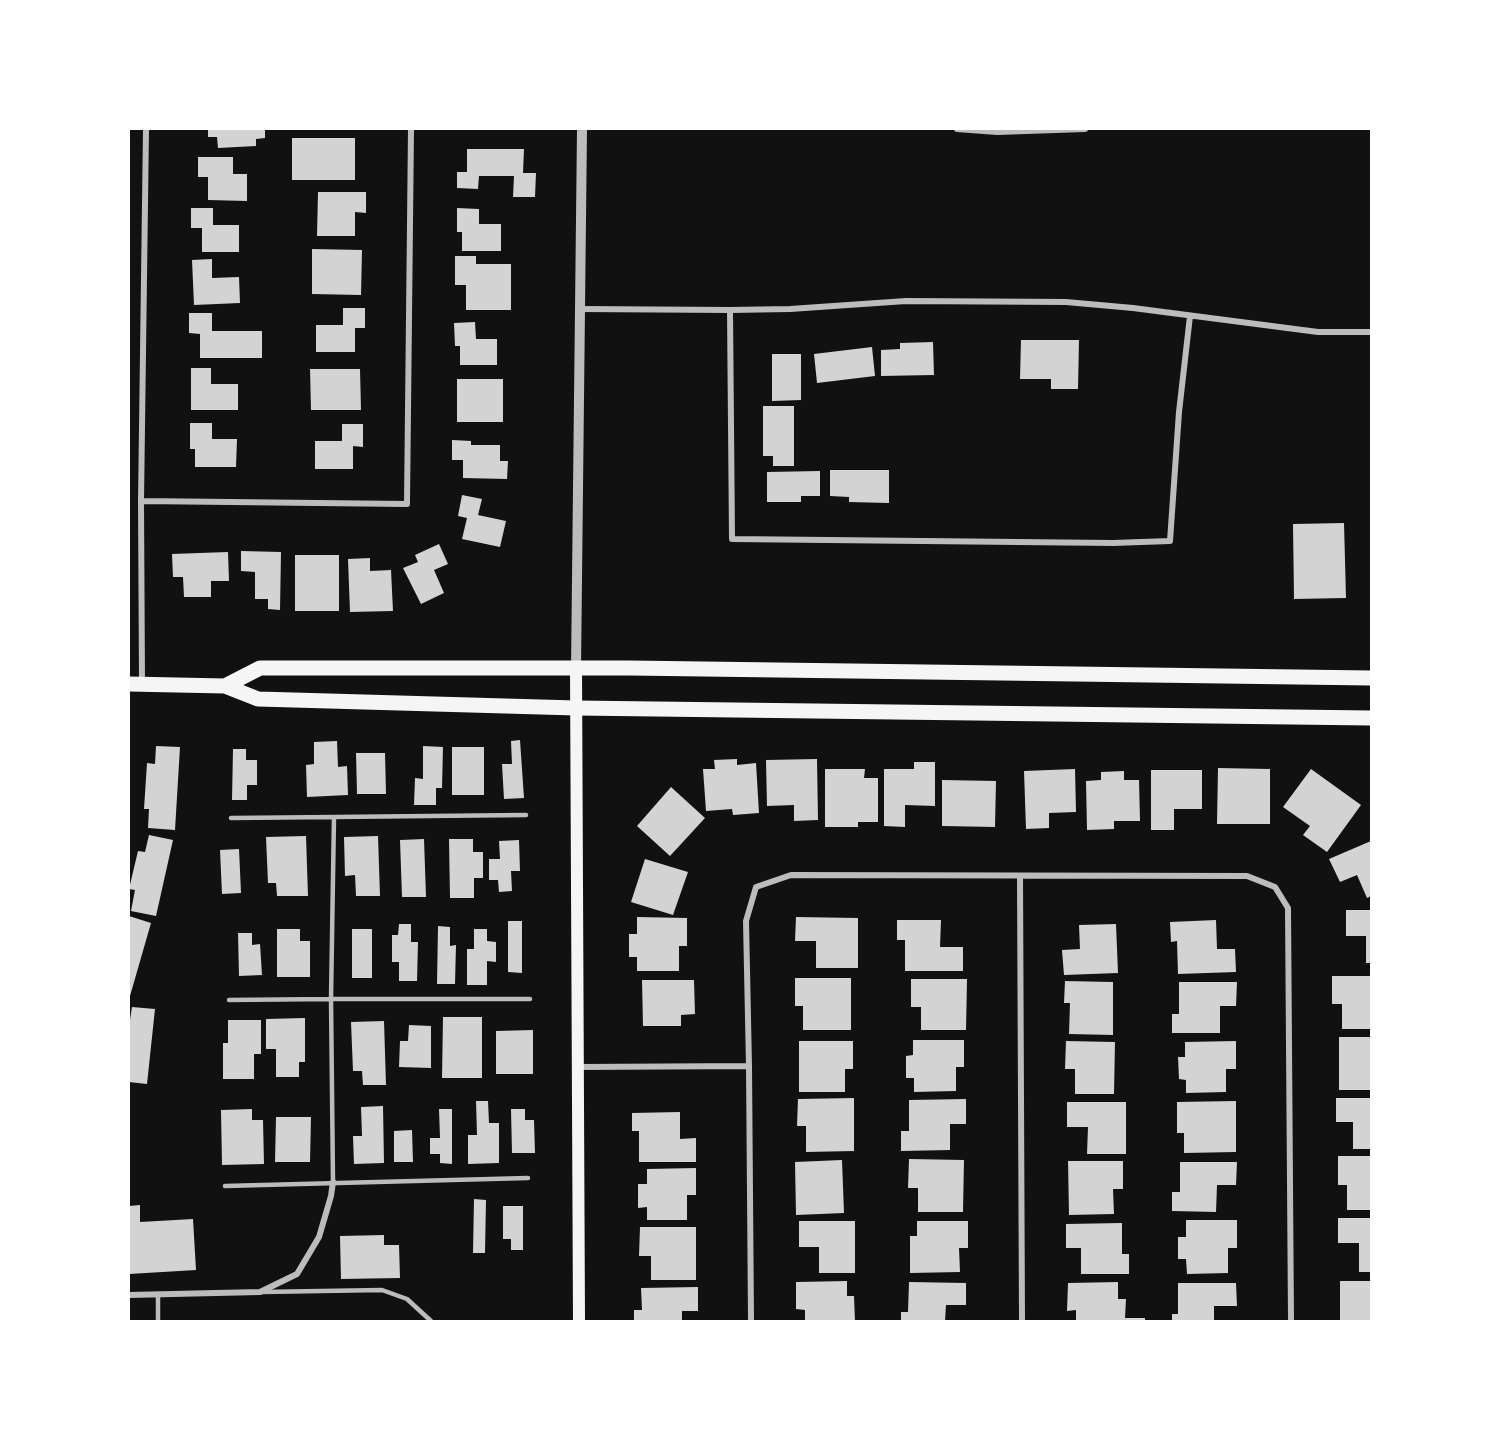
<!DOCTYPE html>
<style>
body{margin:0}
#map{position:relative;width:1500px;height:1450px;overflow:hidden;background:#111;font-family:Poppins,sans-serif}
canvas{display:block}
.frame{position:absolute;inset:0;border:130px solid #fff;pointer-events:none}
</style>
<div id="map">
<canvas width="1500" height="1450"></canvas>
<div class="frame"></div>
</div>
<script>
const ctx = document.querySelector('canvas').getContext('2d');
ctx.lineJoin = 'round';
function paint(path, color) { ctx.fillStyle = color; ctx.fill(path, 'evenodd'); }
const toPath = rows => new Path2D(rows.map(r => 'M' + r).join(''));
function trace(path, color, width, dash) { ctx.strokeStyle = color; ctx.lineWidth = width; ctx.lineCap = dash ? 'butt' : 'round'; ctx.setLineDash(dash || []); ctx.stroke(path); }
const building = toPath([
 [208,129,265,129,265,138,256,139,256,146,218,148,217,137,208,137],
 [292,138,355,138,355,180,292,180],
 [467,149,524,149,523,173,536,173,535,197,513,197,514,176,479,176,478,189,457,188,457,172,467,172],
 [198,157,233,157,233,174,247,174,247,201,208,200,208,177,198,177],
 [318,192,366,192,366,213,355,212,355,236,317,236],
 [191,208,213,208,213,225,239,225,239,252,202,252,202,228,191,228],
 [457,208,479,209,479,224,501,224,501,251,462,251,462,232,457,232],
 [312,249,362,250,361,295,312,294],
 [455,256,476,256,476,264,511,264,511,310,466,310,466,285,455,285],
 [212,259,212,278,239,277,240,303,194,305,192,260],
 [343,308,365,308,365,328,355,328,355,352,316,352,316,325,343,325],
 [189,313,212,313,212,331,262,331,262,358,200,358,200,334,189,333],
 [475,322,476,339,497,339,497,365,460,365,460,346,455,346,454,323],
 [1021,340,1079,340,1078,389,1051,389,1051,379,1020,379],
 [933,342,934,375,881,376,881,350,900,349,900,343],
 [872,347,875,376,817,383,814,354],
 [772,354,801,354,801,400,772,401],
 [191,368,211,368,211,384,238,384,238,410,191,410],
 [310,369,360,369,361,410,311,410],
 [457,379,503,379,503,422,457,422],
 [763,406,794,406,794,466,773,466,773,456,763,456],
 [190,423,212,423,212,439,237,439,236,467,195,467,195,449,190,449],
 [342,424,363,424,363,447,353,446,353,469,315,469,315,441,342,441],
 [452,440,471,441,471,445,500,445,500,461,508,461,507,479,463,478,463,460,452,460],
 [830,470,889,470,889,503,849,502,849,497,830,496],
 [820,471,820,496,801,496,801,502,767,502,767,472],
 [462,495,482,499,478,515,506,521,500,547,462,539,467,518,458,516],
 [1344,523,1346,598,1294,599,1293,524],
 [439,544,448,564,434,570,444,593,421,604,403,568,418,562,415,555],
 [241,551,281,552,280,610,268,609,268,599,255,599,255,572,241,571],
 [228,552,229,581,211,581,211,597,184,597,183,577,173,577,172,554],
 [295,555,339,555,339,611,295,611],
 [370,558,370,571,391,570,393,611,350,612,348,559],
 [520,740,524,798,504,799,502,764,512,764,511,741],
 [337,741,338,767,347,766,348,795,307,797,306,765,314,764,314,742],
 [156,746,180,747,175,830,148,828,149,809,144,809,147,763,155,764],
 [423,746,443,747,442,788,436,788,436,805,414,805,415,778,423,779],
 [452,747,484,747,484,795,452,795],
 [233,749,246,749,246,760,257,760,257,785,247,785,247,800,232,800],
 [356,753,385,753,386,794,357,794],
 [737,759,737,765,756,763,759,813,733,815,732,809,706,811,703,769,715,769,714,760],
 [817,759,818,820,794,821,794,805,767,806,766,760],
 [914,762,935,762,935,806,905,805,905,827,884,826,884,769,914,769],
 [1218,768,1270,769,1270,824,1217,824],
 [825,769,865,769,864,778,878,778,878,822,858,822,858,827,825,827],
 [1075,769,1076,812,1049,813,1049,828,1026,829,1024,771],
 [1311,769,1361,805,1327,852,1303,835,1310,826,1283,807],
 [1151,770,1202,770,1202,809,1174,809,1174,830,1151,830],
 [1124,771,1124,780,1139,780,1140,821,1114,821,1114,829,1087,830,1086,781,1101,780,1101,772],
 [942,780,996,781,995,827,942,826],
 [671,787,705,818,670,856,637,826],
 [149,835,173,840,156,916,131,911,135,890,129,889,138,851,145,852],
 [306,836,308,896,277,896,276,883,268,883,266,837],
 [378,836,380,896,356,896,355,875,345,876,344,837],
 [424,839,426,897,402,897,400,840],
 [449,839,473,839,473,852,483,852,483,878,474,878,474,898,450,898],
 [519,840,520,871,511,871,512,891,499,892,498,880,489,880,489,859,500,859,499,841],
 [1371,841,1371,896,1367,898,1357,875,1340,882,1329,859],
 [239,849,241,893,222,894,220,850],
 [645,859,688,872,673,915,631,902],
 [1346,910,1371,910,1371,963,1366,963,1366,936,1346,936],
 [129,916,151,923,130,996,129,996],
 [637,917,687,918,687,946,679,946,679,971,637,971,637,957,629,957,629,934,637,934],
 [796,917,858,918,858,968,816,968,816,941,795,941],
 [897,920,941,920,940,947,963,947,963,971,905,971,905,940,897,940],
 [1216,920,1217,949,1235,949,1236,972,1178,974,1177,941,1171,942,1170,922],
 [508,921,522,921,522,973,508,972],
 [399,924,411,924,411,942,418,942,417,981,399,981,399,962,392,962,392,935,398,935],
 [1116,924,1118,973,1064,975,1062,950,1080,949,1079,925],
 [438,926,450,927,450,946,456,945,455,984,437,984],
 [277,929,300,929,300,941,310,941,310,977,277,977],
 [352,929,372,929,372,978,352,978],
 [474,929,487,929,487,941,496,942,496,962,487,961,487,985,467,985,467,949,474,949],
 [238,933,252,933,252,945,260,944,262,975,239,976],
 [1332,976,1371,976,1371,1029,1342,1029,1342,1004,1332,1004],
 [795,978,851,978,851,1030,803,1030,803,1006,795,1006],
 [911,979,967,979,966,1030,921,1030,921,1007,911,1007],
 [642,980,694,980,695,1014,681,1015,681,1026,643,1026],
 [1065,981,1113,982,1113,1035,1069,1034,1070,1003,1064,1003],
 [1179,982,1237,982,1236,1006,1220,1006,1220,1033,1172,1033,1172,1014,1179,1014],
 [132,1007,155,1009,147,1084,129,1082,129,1026],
 [443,1017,482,1017,482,1078,442,1078],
 [305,1018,305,1062,299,1062,299,1077,276,1077,276,1049,266,1049,266,1019],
 [228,1020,261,1020,261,1054,254,1054,254,1079,223,1079,223,1043,228,1043],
 [384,1021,386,1085,363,1085,362,1071,353,1071,351,1022],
 [409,1025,431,1026,431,1068,399,1067,400,1041,408,1041],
 [533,1030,533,1074,496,1074,496,1031],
 [1339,1037,1371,1037,1371,1090,1339,1090],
 [913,1040,964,1040,964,1067,956,1067,956,1091,914,1092,914,1078,906,1078,906,1056,913,1055],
 [799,1041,853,1041,853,1069,845,1069,845,1092,799,1092],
 [1066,1041,1115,1042,1114,1094,1075,1094,1075,1069,1065,1069],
 [1236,1041,1236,1069,1226,1069,1226,1092,1186,1093,1186,1080,1179,1079,1178,1057,1185,1057,1185,1042],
 [854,1098,854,1151,806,1152,806,1126,797,1126,798,1099],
 [1336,1098,1371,1098,1371,1149,1353,1149,1353,1122,1336,1122],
 [966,1099,966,1124,950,1124,950,1150,901,1151,901,1131,909,1131,909,1100],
 [476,1101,488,1101,489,1123,499,1123,499,1163,468,1164,468,1135,477,1135],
 [1236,1101,1236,1152,1184,1153,1184,1133,1177,1133,1177,1102],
 [1067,1102,1126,1102,1126,1154,1087,1154,1088,1127,1067,1127],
 [383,1106,384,1163,354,1164,353,1136,362,1136,361,1107],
 [252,1109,252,1120,263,1120,264,1164,222,1165,221,1110],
 [439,1109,452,1109,452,1164,440,1163,440,1154,430,1154,430,1138,440,1138],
 [511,1109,525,1109,525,1120,534,1120,535,1153,512,1153],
 [680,1112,680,1139,696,1138,696,1162,639,1162,639,1131,632,1131,632,1113],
 [276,1117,311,1117,310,1162,275,1162],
 [412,1130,413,1162,394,1162,394,1131],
 [1338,1156,1371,1156,1371,1210,1347,1210,1347,1185,1338,1185],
 [909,1159,964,1160,963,1212,918,1212,918,1188,908,1188],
 [842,1160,844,1213,796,1215,795,1162],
 [1068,1161,1123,1161,1123,1189,1113,1189,1114,1214,1069,1215],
 [1180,1162,1237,1162,1236,1185,1217,1185,1216,1212,1172,1211,1172,1192,1180,1192],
 [696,1168,696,1195,687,1195,687,1220,647,1220,647,1207,638,1208,638,1184,647,1184,647,1169],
 [474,1199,486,1200,485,1253,473,1253],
 [140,1205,140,1222,193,1219,196,1270,129,1274,129,1206],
 [503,1206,523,1206,523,1250,511,1250,511,1239,503,1239],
 [1338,1218,1371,1218,1371,1272,1359,1272,1359,1243,1338,1243],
 [1186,1220,1237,1220,1237,1248,1228,1248,1228,1273,1187,1274,1186,1259,1178,1259,1178,1237,1186,1237],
 [799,1221,855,1221,855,1273,819,1273,819,1247,799,1247],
 [917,1221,968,1221,968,1248,959,1248,960,1272,910,1273,910,1236,917,1236],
 [1122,1223,1122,1254,1129,1254,1129,1274,1081,1274,1081,1248,1066,1248,1066,1224],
 [640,1227,696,1227,696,1280,651,1280,651,1256,639,1256],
 [384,1235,384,1245,399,1245,400,1278,341,1279,340,1236],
 [847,1281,847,1296,854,1296,855,1321,805,1321,805,1310,796,1309,796,1282],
 [1340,1281,1371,1281,1371,1321,1340,1321],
 [909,1282,966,1283,966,1305,946,1305,945,1321,901,1321,901,1312,908,1312],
 [1118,1282,1118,1299,1126,1299,1125,1318,1145,1318,1145,1321,1076,1321,1076,1310,1067,1311,1068,1283],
 [1178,1283,1236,1283,1237,1306,1214,1306,1214,1321,1172,1321,1172,1314,1178,1314],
 [698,1287,698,1311,682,1311,682,1321,634,1321,634,1310,642,1310,641,1288]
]);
const service = toPath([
 [526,815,334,817,331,999,530,999],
 [231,818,334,817],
 [229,1000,331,999,333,1182],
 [225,1186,528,1178],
 [261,1292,382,1290,407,1299,431,1321],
 [158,1320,158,1294]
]);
const minor = toPath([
 [957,129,997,132,1085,129],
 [580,309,730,310,790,309,906,301,1066,302,1133,308,1318,332,1371,332],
 [730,310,732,539,1113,543,1170,541,1179,412,1190,316],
 [141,501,407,504,411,129],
 [142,683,141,501,146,129],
 [1020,876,1022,1321],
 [579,1067,749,1066],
 [129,1295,260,1292,297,1274,319,1237,331,1196,333,1182],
 [751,1321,749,1066,746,921,756,887,791,875,1247,876,1275,887,1288,908,1291,1321]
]);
const tertiary = toPath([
 [576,668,582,129]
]);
const secondary = toPath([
 [576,668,579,1321]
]);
const primary = toPath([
 [129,684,225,686,258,699,576,708,1371,718],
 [225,686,260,668,629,668,1371,678]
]);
paint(building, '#d3d3d3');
trace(service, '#bcbcbc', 4.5);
trace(minor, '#bcbcbc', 6);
trace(tertiary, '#bcbcbc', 10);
trace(secondary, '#f5f5f5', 12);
trace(primary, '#f5f5f5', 15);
</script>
